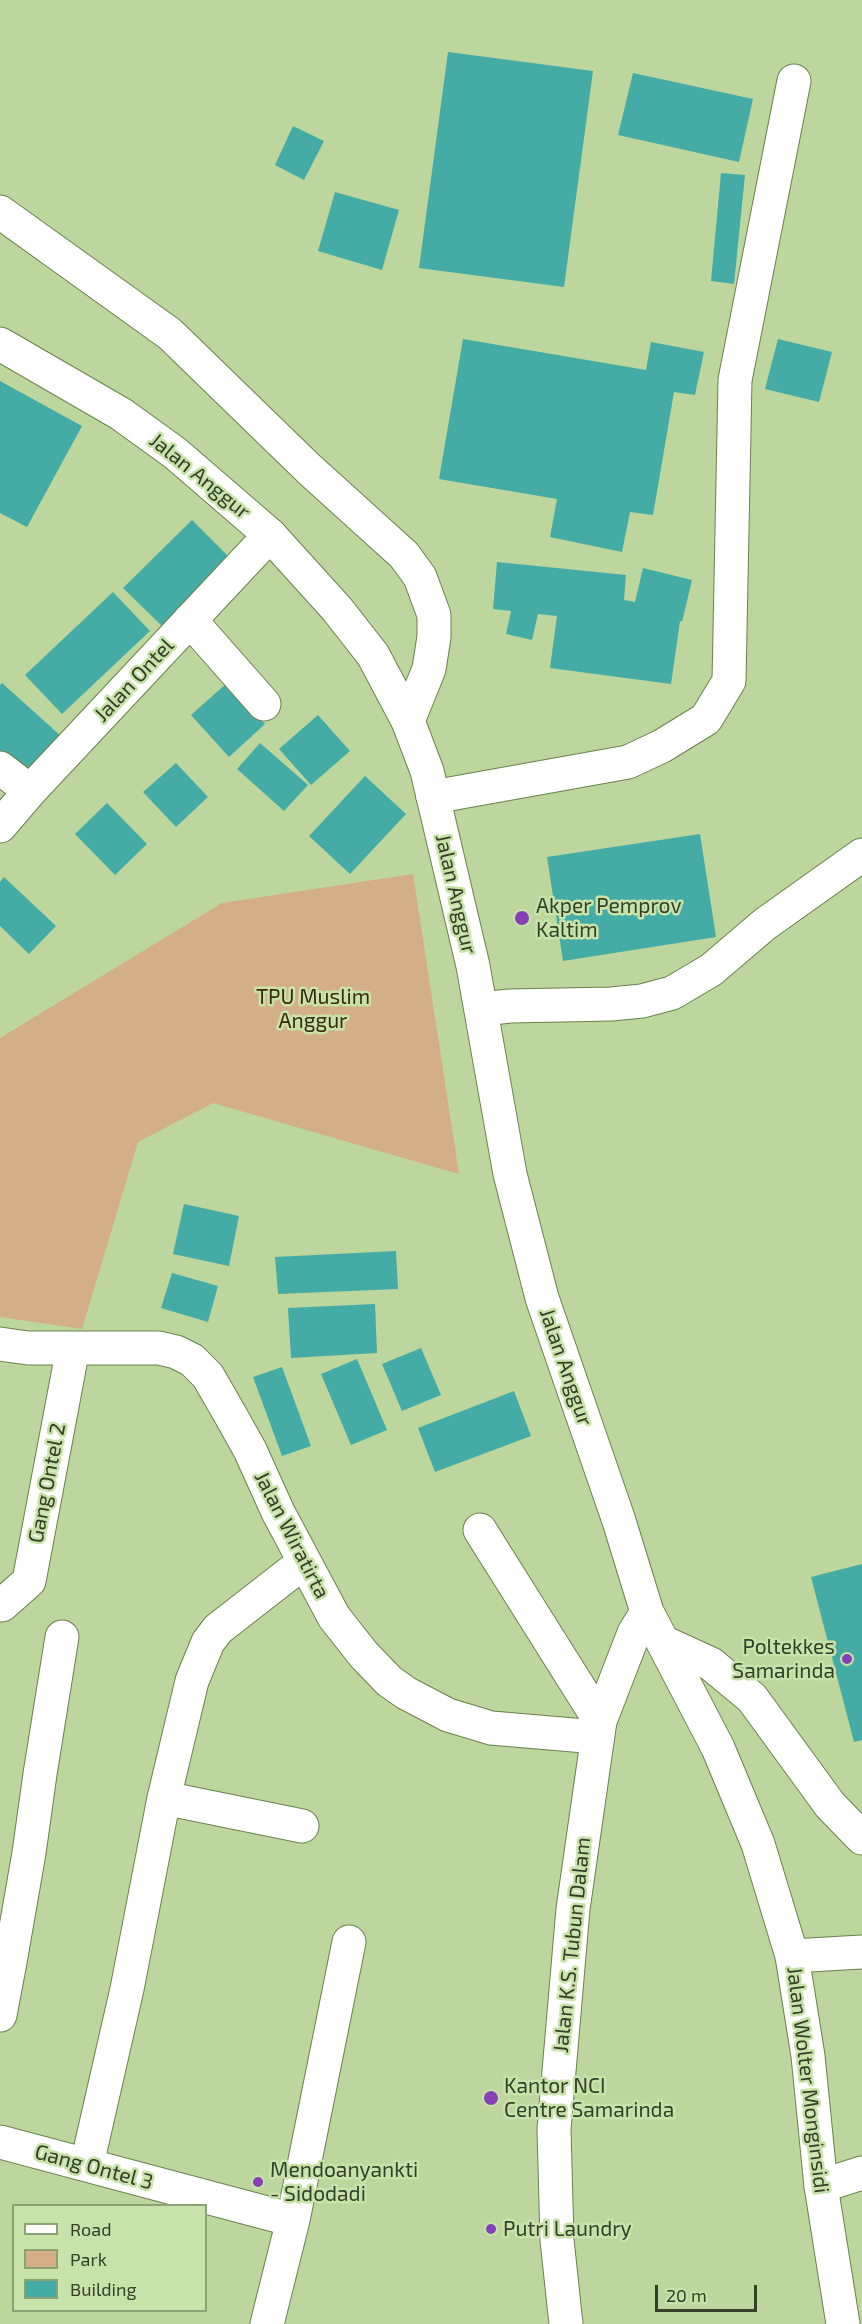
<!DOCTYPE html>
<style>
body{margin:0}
#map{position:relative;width:862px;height:2324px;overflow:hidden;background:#bcd69d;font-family:"Exo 2",sans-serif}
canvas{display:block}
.legend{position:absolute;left:12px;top:2204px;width:195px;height:108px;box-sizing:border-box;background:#c8e3aa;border:2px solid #8da176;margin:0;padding:8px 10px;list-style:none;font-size:18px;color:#343f28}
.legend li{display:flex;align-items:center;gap:12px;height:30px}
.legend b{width:30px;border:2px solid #8da176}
.scale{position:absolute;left:655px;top:2285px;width:102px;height:27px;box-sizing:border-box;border:3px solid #343f28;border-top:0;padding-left:8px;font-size:18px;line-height:21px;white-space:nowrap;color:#343f28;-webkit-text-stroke:4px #c8e3aa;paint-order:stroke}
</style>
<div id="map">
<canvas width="862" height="2324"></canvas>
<ul class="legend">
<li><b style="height:8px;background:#fff"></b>Road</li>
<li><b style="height:16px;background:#d4ae86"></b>Park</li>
<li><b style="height:16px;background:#44aca4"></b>Building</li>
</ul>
<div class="scale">20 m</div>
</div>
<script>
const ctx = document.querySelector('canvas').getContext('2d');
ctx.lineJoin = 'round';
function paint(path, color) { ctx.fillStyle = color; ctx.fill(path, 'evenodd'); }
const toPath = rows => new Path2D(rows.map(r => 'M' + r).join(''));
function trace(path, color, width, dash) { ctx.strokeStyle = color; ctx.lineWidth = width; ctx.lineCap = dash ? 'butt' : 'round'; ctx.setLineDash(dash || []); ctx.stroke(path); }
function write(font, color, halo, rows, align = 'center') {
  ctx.font = font + ' "Exo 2",sans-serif'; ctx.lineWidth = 5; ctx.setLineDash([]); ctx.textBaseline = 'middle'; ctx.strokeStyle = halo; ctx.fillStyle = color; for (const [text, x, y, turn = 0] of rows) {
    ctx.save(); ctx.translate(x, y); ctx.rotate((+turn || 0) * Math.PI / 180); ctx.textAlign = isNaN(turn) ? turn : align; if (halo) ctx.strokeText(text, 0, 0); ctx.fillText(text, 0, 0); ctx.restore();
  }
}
const green = toPath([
 [413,874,459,1174,213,1103,138,1142,82,1329,0,1317,0,1038,222,903]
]);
const building = toPath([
 [448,52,593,71,564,287,419,268],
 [633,73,753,99,739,162,618,135],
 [293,126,324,141,304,180,275,165],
 [721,173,745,175,734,284,711,281],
 [335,192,399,210,382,270,318,251],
 [463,339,646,370,651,342,704,352,695,395,674,392,653,515,630,512,622,552,550,537,557,499,439,479],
 [778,339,832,352,819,402,765,389],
 [0,381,82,426,27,527,0,513],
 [192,520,231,559,163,627,123,588],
 [497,562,626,575,624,600,635,602,643,568,692,580,682,622,680,621,671,684,550,668,557,616,538,614,532,640,506,634,511,611,493,609],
 [113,592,150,631,62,714,25,675],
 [2,683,62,737,27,776,0,752,0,685],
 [227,683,265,724,229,757,191,715],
 [318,715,350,751,311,785,279,749],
 [260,743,308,785,284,811,237,769],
 [176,763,208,797,176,827,143,792],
 [365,776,406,814,350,874,309,836],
 [107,803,147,844,115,875,75,834],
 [700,834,716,937,563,961,547,857],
 [4,877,56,926,29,954,0,926,0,882],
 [184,1204,239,1216,229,1266,173,1254],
 [396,1251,398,1289,278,1294,275,1257],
 [172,1273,218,1286,208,1322,161,1308],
 [375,1304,377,1353,291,1358,288,1308],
 [421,1348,441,1395,402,1411,382,1364],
 [357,1359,387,1430,351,1445,321,1374],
 [282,1367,311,1446,282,1456,253,1377],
 [514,1391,531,1436,435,1472,418,1428],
 [862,1564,862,1740,854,1742,811,1577]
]);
const minor = toPath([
 [0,212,170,334,309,469,404,555,420,577,434,615,434,637,429,669,408,721],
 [190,620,264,704],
 [0,768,30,791],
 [433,797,628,762,662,746,706,719,729,681,735,380,794,81],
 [0,826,30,791,270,535],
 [482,1009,510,1006,611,1004,642,1001,672,993,711,970,765,924,862,855],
 [0,1344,28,1348,159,1348,176,1352,192,1360,208,1376,231,1416,250,1450,278,1512,334,1617,364,1655,389,1681,406,1693,448,1715,491,1728,597,1737],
 [480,1530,600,1721],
 [0,1604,2,1605,29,1581,73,1348],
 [663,1642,711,1664,752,1698,830,1805,862,1838],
 [164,1798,302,1826],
 [0,1953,10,1962,0,2015],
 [792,1956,862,1952],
 [10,1962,29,1853,40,1774,62,1637],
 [0,2142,293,2220],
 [87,2164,127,1989,164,1798,192,1681,208,1642,218,1629,304,1562],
 [821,2186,862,2173],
 [267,2324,293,2220,349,1942]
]);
const tertiary = toPath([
 [0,344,121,414,175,453,270,535,337,609,373,655,408,721,427,771,473,966,510,1174,542,1298,619,1521,647,1612,718,1748,758,1844,792,1956,808,2056,821,2186,843,2324],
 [566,2324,557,2240,554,2129,573,1909,600,1721,634,1633,647,1612]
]);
const markers = [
 [522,918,8,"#8440b4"],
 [847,1659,6,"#8440b4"],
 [491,2098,8,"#8440b4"],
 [258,2182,6,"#8440b4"],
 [491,2229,6,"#8440b4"]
];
const streetNames = [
 ["Jalan Anggur",200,476,39],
 ["Jalan Ontel",134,680,-47],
 ["Jalan Anggur",456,894,77],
 ["Jalan Anggur",566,1367,71],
 ["Gang Ontel 2",47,1483,-79],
 ["Jalan Wiratirta",292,1535,63],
 ["Jalan K.S. Tubun Dalam",572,1945,-84],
 ["Jalan Wolter Monginsidi",808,2080,83],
 ["Gang Ontel 3",94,2167,15]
];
const poiNames = [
 ["Akper Pemprov",536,906],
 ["Kaltim",536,930],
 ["Poltekkes",835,1647,"right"],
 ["Samarinda",835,1671,"right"],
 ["Kantor NCI",504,2086],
 ["Centre Samarinda",504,2110],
 ["Mendoanyankti",270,2170],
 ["- Sidodadi",270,2194],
 ["Putri Laundry",503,2229]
];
const parkNames = [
 ["TPU Muslim",313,997],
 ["Anggur",313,1021]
];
paint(green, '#d4ae86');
paint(building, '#44aca4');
trace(minor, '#6a824d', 35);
trace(tertiary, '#6a824d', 35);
trace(minor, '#fff', 33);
trace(tertiary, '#fff', 33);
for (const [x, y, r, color] of markers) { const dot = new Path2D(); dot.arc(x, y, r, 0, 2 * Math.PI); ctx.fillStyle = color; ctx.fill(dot); trace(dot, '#c8e3aa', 2); }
write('21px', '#343f28', '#c8e3aa', streetNames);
write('21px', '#343f28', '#c8e3aa', poiNames, 'left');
write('21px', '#3d280e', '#c8e3aa', parkNames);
</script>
